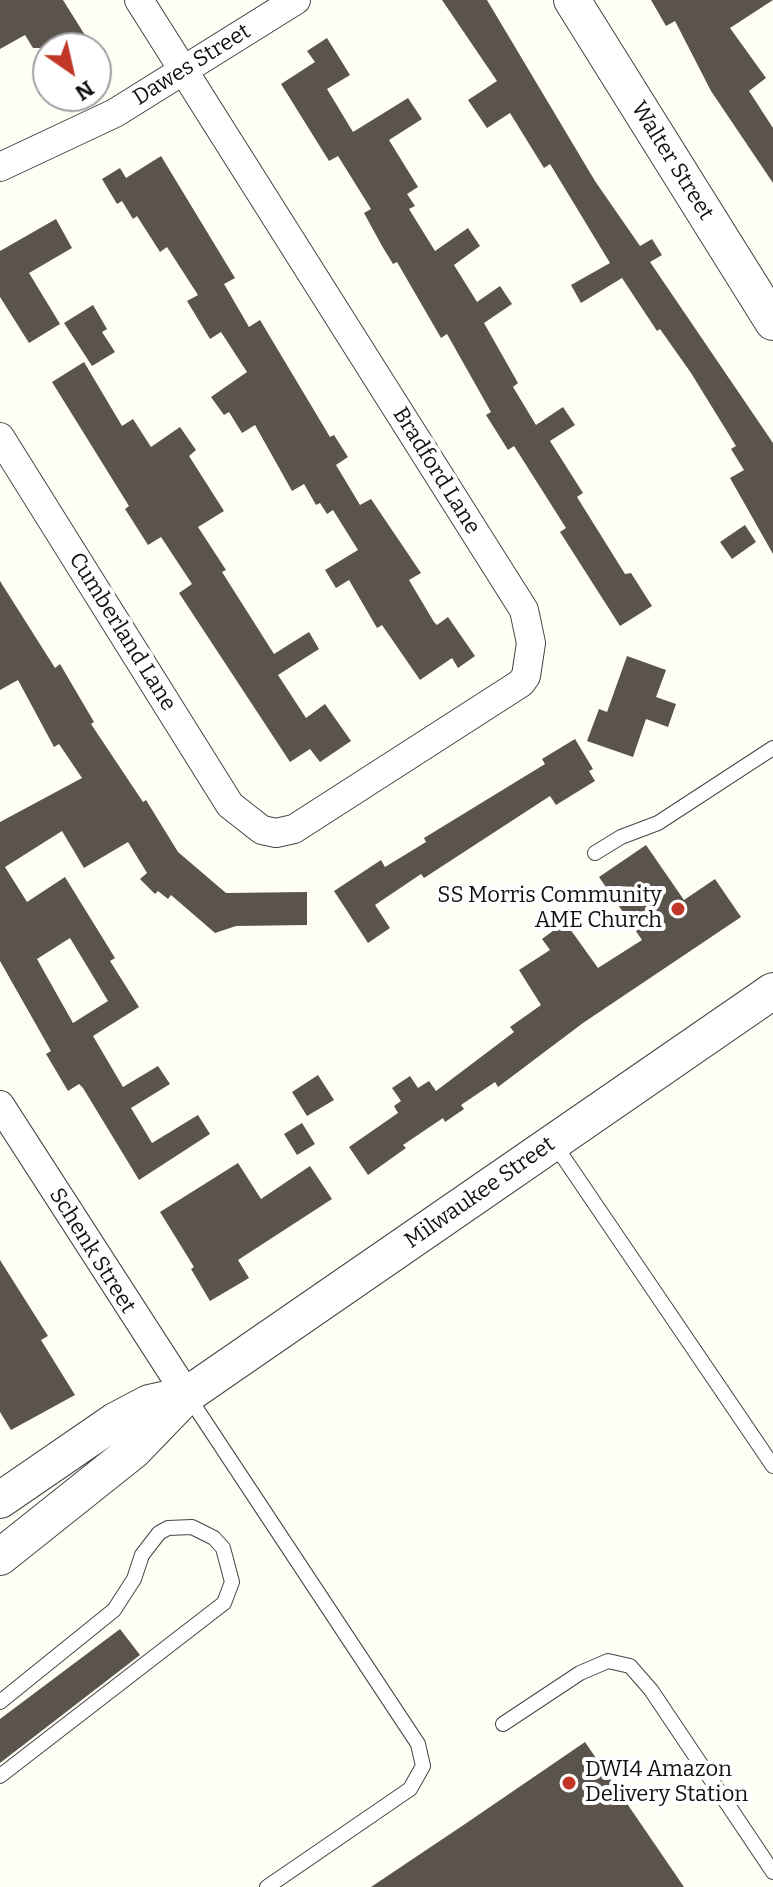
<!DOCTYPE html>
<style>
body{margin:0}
#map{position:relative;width:773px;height:1887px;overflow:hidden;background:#fffef5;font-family:Bitter,serif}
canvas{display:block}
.north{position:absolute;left:32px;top:32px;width:80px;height:80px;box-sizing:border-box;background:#fff;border:2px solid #a0a0a0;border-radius:50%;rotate:146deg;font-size:22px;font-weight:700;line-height:32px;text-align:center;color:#111}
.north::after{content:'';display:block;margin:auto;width:28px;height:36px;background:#c23628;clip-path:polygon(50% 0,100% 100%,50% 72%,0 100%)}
</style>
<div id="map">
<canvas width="773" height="1887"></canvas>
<div class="north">N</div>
</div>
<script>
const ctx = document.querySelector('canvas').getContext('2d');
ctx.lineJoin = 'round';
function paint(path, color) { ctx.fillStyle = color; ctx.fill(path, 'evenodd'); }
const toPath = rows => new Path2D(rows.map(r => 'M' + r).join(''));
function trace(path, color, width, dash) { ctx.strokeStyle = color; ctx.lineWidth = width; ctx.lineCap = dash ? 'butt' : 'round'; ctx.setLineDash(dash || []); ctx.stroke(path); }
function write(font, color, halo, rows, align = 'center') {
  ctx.font = font + ' Bitter,serif'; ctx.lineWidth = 8; ctx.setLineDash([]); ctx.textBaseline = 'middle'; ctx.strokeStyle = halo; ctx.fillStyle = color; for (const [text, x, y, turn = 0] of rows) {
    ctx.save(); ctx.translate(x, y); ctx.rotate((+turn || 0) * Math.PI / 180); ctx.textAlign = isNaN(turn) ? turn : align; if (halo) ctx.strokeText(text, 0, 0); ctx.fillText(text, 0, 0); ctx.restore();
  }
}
const building = toPath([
 [0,0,63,0,93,48,33,48,25,35,0,49],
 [442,0,487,0,595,181,640,246,652,239,662,255,650,262,773,443,773,554,730,478,744,470,731,449,736,446,691,373,660,329,657,331,622,278,581,303,571,285,610,263,550,164,544,168,510,113,487,128,468,100,497,81],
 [651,0,773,0,730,28,766,78,749,91,773,128,773,183,711,91,675,21,666,26],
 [327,38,350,75,327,89,353,132,408,98,422,119,389,140,418,187,407,194,415,206,409,209,435,251,468,228,480,246,454,265,477,302,500,286,512,304,484,323,518,383,513,387,536,425,563,407,575,425,550,441,583,493,577,497,625,574,631,573,652,606,620,626,560,532,566,528,514,446,508,450,486,415,491,412,447,334,441,338,397,262,393,264,382,246,364,213,371,209,338,156,329,161,281,84,315,62,307,51],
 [161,156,235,278,224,284,249,327,260,320,330,437,334,435,348,457,336,465,360,505,371,499,421,573,409,580,434,622,437,625,448,617,475,656,458,668,452,658,420,680,382,625,377,628,349,580,336,588,325,570,358,550,333,510,327,514,320,503,316,505,304,484,292,491,255,425,242,433,229,412,224,415,211,397,247,372,221,332,210,339,187,301,198,295,167,247,160,252,137,216,133,219,122,201,117,204,102,179,120,168,126,178],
 [56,219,72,248,29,273,60,324,29,343,0,297,0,251],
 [93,305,107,329,102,332,115,352,92,366,64,323],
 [84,362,122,426,133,419,151,447,180,427,196,450,189,456,224,511,198,527,226,570,222,572,274,654,309,632,319,649,278,675,306,718,325,704,351,741,320,762,310,749,290,762,179,593,192,584,161,537,148,545,125,509,129,506,52,382],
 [745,525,756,542,732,559,720,542],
 [0,581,55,668,60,664,94,722,91,724,143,802,146,800,178,852,226,893,307,892,307,925,236,926,215,933,171,895,168,899,158,891,155,894,140,879,147,873,128,842,84,868,62,831,5,867,27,902,65,877,115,958,110,961,139,1007,93,1036,123,1087,158,1066,170,1084,131,1108,152,1143,198,1115,210,1134,139,1180,83,1088,79,1084,68,1091,46,1054,51,1051,0,961,0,822,82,778,59,744,54,747,18,680,0,690],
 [70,938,108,1001,73,1023,37,959],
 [627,656,666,670,656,697,676,704,668,727,646,719,633,757,587,741,599,709,607,712],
 [575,739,593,769,589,771,595,781,556,805,550,796,424,878,421,874,375,905,390,928,368,943,334,891,381,860,385,867,426,842,424,838,545,764,542,759],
 [646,845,684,900,715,879,741,917,583,1023,498,1087,495,1082,461,1105,464,1109,445,1122,443,1118,403,1145,406,1148,368,1175,349,1147,398,1113,394,1106,401,1101,392,1088,410,1076,418,1088,429,1081,436,1091,514,1032,510,1027,541,1005,519,970,550,950,542,939,565,922,598,968,642,940,599,877],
 [318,1075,334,1100,307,1116,292,1092],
 [302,1123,315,1144,297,1155,284,1134],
 [238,1163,261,1199,310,1166,332,1199,238,1260,249,1278,210,1301,191,1269,194,1267,160,1212],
 [0,1260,48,1336,41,1340,75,1395,11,1430,0,1412],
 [120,1629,140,1655,0,1763,0,1719],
 [585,1742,684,1887,371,1887,465,1824]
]);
const service = toPath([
 [595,853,621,837,658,823,773,748],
 [553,1142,773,1466],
 [188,1396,418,1744,423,1766,410,1789,267,1887],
 [0,1702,114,1610,134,1579,142,1555,159,1533,168,1528,192,1527,214,1538,223,1548,232,1582,224,1603,0,1776],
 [503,1724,580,1673,608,1661,630,1666,651,1690,773,1872]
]);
const minor = toPath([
 [0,167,115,113,296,0],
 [0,437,230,805,262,830,276,833,294,829,521,683,526,676,531,643,524,610,139,0],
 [0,1105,187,1395]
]);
const tertiary = toPath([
 [572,0,773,322],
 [0,1500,115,1421,149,1403,185,1395],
 [0,1557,133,1451,187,1395,773,991]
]);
const markers = [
 [678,909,8,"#c23628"],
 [569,1783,8,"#c23628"]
];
const streetNames = [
 ["Dawes Street",192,65,-32],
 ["Walter Street",672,161,58],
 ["Bradford Lane",436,471,58],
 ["Cumberland Lane",122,632,58],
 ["Milwaukee Street",480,1193,-35],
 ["Schenk Street",92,1251,58]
];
const poiNames = [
 ["SS Morris Community",662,896],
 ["AME Church",662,921],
 ["DWI4 Amazon",585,1770,"left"],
 ["Delivery Station",585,1795,"left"]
];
paint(building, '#5a544d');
trace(service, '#444', 16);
trace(minor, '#444', 30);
trace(tertiary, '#444', 38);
trace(service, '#fff', 14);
trace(minor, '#fff', 28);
trace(tertiary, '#fff', 36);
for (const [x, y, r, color] of markers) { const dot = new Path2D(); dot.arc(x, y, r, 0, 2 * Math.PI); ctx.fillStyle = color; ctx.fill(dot); trace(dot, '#fff', 3); }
write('22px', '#111', '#fff', streetNames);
write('22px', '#111', '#fff', poiNames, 'right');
</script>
